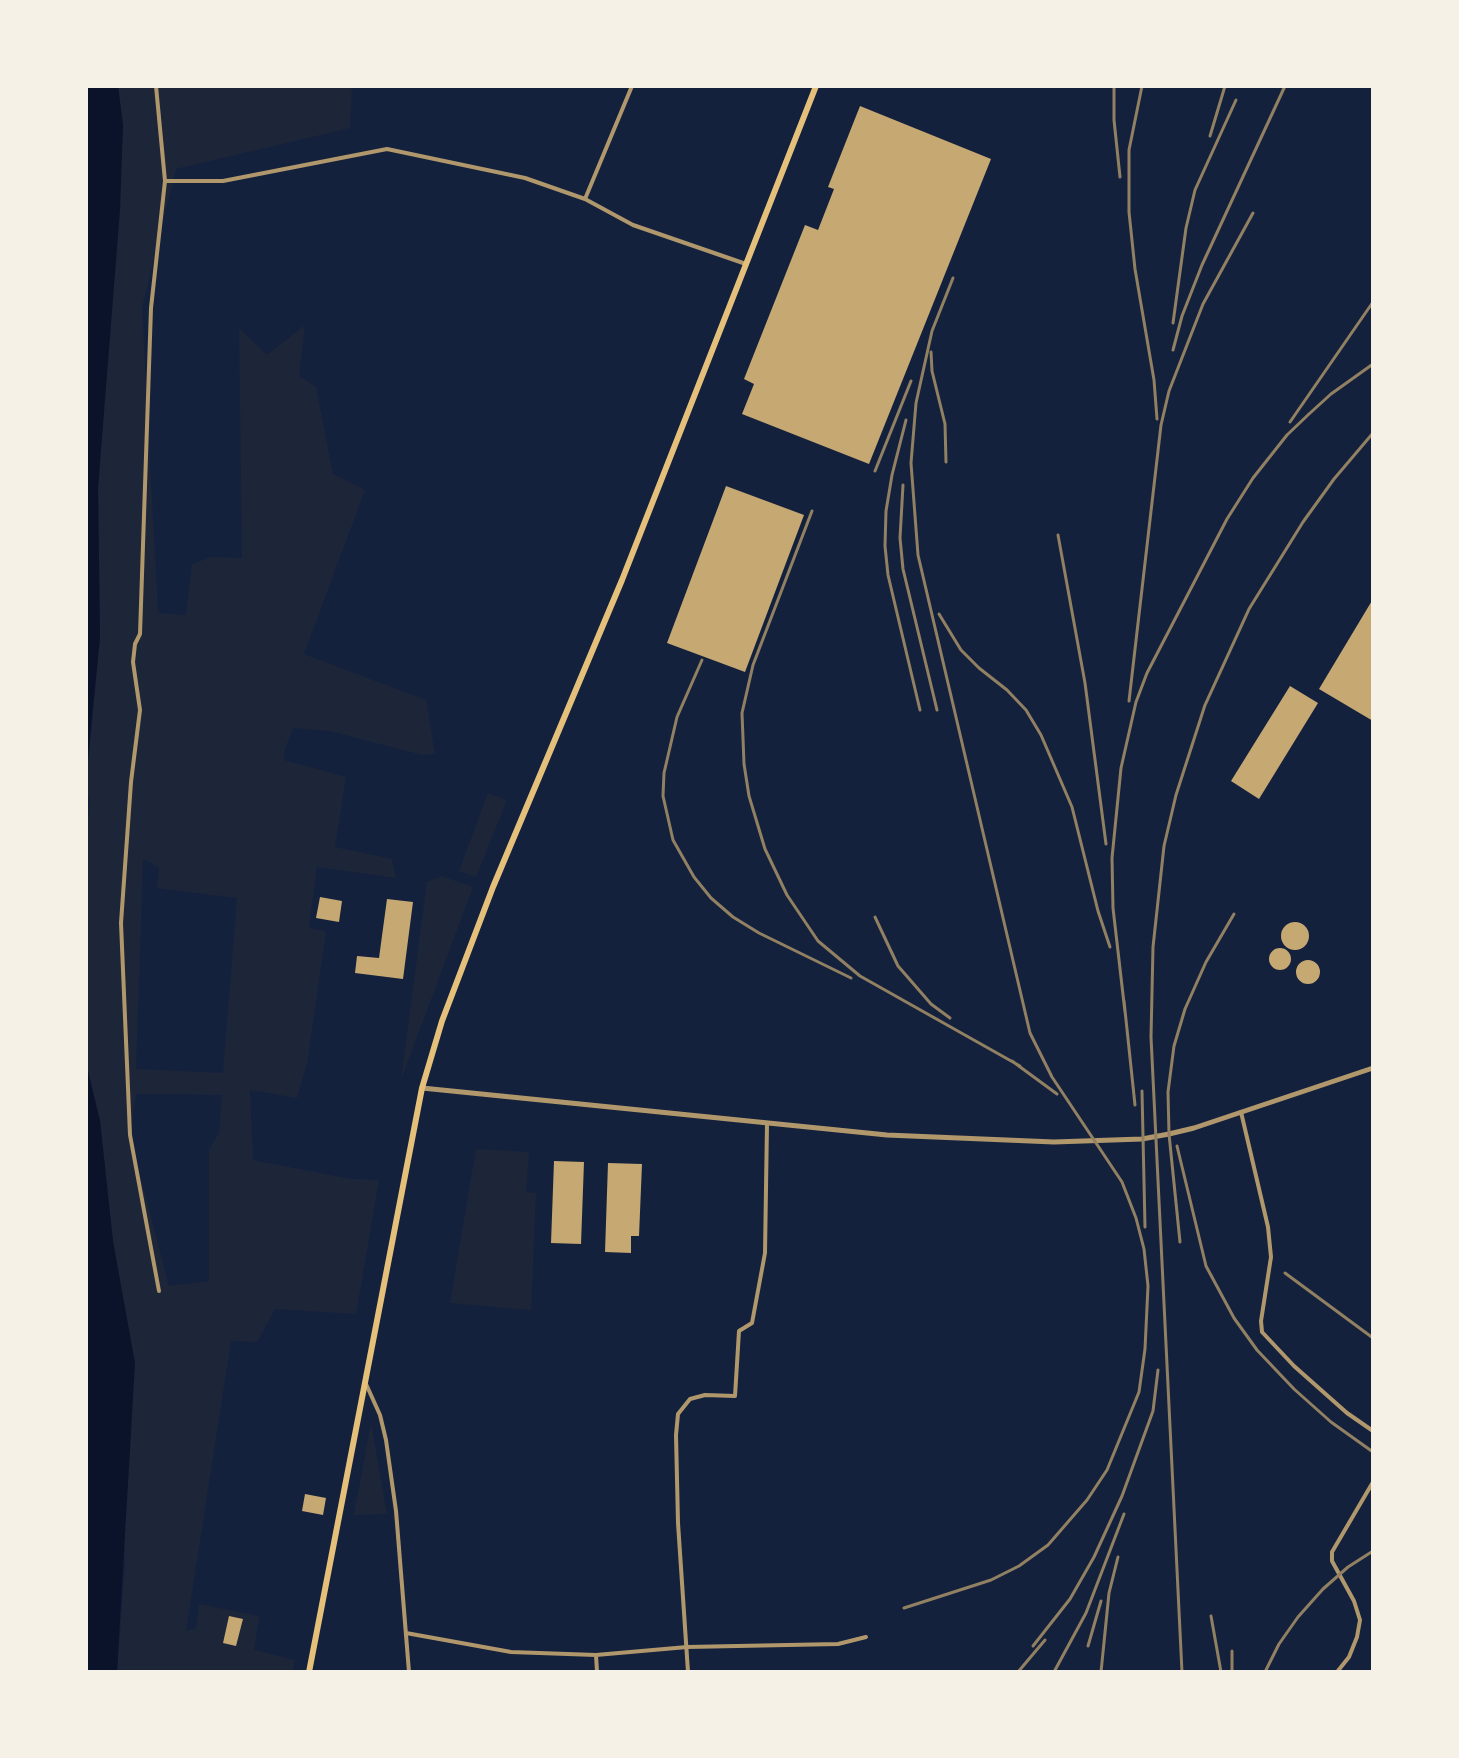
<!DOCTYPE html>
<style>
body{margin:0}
#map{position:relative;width:1459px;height:1758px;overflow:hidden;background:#14213d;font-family:Raleway,sans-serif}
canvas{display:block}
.frame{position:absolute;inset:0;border:88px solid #f6f1e7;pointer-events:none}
</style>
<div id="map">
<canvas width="1459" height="1758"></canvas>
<div class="frame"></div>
</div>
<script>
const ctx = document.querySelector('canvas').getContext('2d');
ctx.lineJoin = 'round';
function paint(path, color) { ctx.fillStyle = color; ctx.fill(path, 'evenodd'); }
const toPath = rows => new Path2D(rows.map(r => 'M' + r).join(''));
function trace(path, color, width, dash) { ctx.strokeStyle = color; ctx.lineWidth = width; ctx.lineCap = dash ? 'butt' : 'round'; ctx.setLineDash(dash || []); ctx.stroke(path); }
const green = toPath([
 [118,86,352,86,350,128,176,169,142,308,158,613,186,615,192,564,211,557,242,558,239,328,267,355,305,325,299,376,316,387,333,474,365,490,304,654,426,700,435,754,422,755,330,731,293,728,285,749,284,760,346,777,335,847,392,859,396,878,317,867,309,928,326,931,307,1063,297,1098,250,1090,253,1160,351,1179,379,1180,356,1314,275,1309,257,1342,231,1341,186,1631,196,1628,199,1604,259,1616,254,1650,295,1660,293,1672,117,1672,125,1566,113,1241,100,1121,86,1063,86,836,90,804,86,785,100,637,98,488,123,125],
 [143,859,159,867,157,888,237,898,223,1073,136,1069],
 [136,1094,222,1095,219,1133,209,1149,209,1281,169,1286,130,1136],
 [488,793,507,800,476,877,459,871],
 [442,876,473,887,401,1080,427,882],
 [476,1149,529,1152,526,1192,536,1193,531,1310,450,1303],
 [371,1423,387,1514,354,1515]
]);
const water = toPath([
 [86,86,118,86,123,125,120,210,98,488,100,637,86,779],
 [86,1063,100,1121,113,1241,135,1363,117,1672,86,1672]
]);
const building = toPath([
 [860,106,991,159,869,464,742,414,754,384,744,379,805,225,818,230,834,189,828,187],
 [726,486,804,515,745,672,667,643],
 [1373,599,1373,721,1319,689],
 [1290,686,1318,703,1259,799,1231,781],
 [320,897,342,901,339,922,316,918],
 [387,899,413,902,403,979,355,973,357,956,379,958],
 '1281 936a14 14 0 1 1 28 0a14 14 0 1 1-28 0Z',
 '1269 959a11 11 0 1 1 22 0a11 11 0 1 1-22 0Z',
 '1296 972a12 12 0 1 1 24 0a12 12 0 1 1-24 0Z',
 [554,1161,584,1162,581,1244,551,1243],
 [608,1163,642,1164,639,1236,631,1236,631,1253,605,1252],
 [305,1494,326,1498,323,1515,302,1511],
 [229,1616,243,1619,236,1646,223,1643]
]);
const minor = toPath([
 [156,86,165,181,151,308,140,634,135,644,133,662,140,710,131,782,121,923,130,1135,159,1291],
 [165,181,223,181,387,149,525,178,585,199,633,225,746,264],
 [585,199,632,86],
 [1241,1112,1268,1227,1271,1257,1261,1321,1262,1332,1294,1366,1347,1413,1373,1431],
 [366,1384,380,1415,386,1440,396,1511,409,1672],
 [406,1633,511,1652,596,1655,687,1647,838,1644,866,1637],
 [596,1655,597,1672],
 [688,1672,678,1523,676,1435,678,1414,690,1399,705,1395,735,1396,739,1331,752,1323,765,1253,767,1124],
 [1337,1672,1349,1657,1357,1637,1360,1620,1354,1601,1332,1561,1332,1552,1373,1482]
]);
const tertiary = toPath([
 [422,1088,887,1135,1054,1142,1142,1139,1169,1134,1194,1128,1373,1068]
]);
const secondary = toPath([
 [309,1672,422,1088,442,1021,493,887,622,580,816,86]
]);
const rail = toPath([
 [1114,86,1114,120,1120,177],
 [1142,86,1129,150,1129,212,1135,269,1154,380,1157,419],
 [1210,136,1225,86],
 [1173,323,1186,228,1195,190,1236,100],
 [1173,350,1182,316,1202,265,1285,86],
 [931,352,932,371,945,424,946,462],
 [906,420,892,475,886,511,885,546,888,575,920,710],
 [1290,422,1373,302],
 [875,471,911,381],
 [903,485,900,538,903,569,937,710],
 [812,511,753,665,742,713,744,764,749,796,765,849,787,895,818,941,860,976,1020,1066],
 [1058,535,1085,683,1106,844],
 [939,614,961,650,979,668,1007,690,1026,710,1041,735,1072,807,1098,911,1110,947],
 [702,660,677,717,664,773,663,796,673,840,694,877,711,898,733,917,759,933,851,978],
 [1129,701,1161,425,1169,391,1203,304,1253,213],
 [875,917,898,966,931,1004,950,1018],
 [1124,1001,1135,1105],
 [1125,1012,1113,908,1112,858,1121,768,1136,702,1147,673,1227,519,1253,478,1287,435,1309,414,1331,394,1373,364],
 [1012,1061,1057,1094],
 [1142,1091,1145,1227],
 [1177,1146,1206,1266,1234,1318,1257,1350,1294,1389,1331,1422,1373,1452],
 [1180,1242,1169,1134,1168,1092,1174,1046,1185,1009,1206,962,1234,914],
 [1285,1273,1373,1338],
 [904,1608,991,1580,1019,1566,1048,1545,1087,1500,1107,1470,1139,1392,1145,1349,1148,1286,1144,1249,1136,1218,1122,1182,1052,1077,1030,1033,918,555,911,463,916,403,932,331,953,278],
 [1211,1616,1221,1672],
 [1033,1646,1070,1599,1094,1557,1122,1496,1153,1411,1158,1370],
 [1088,1646,1101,1601],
 [1018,1672,1045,1640],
 [1054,1672,1086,1613,1124,1514],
 [1101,1672,1109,1593,1118,1557],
 [1182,1672,1151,1037,1153,947,1164,846,1176,795,1205,705,1249,609,1303,522,1334,479,1373,433],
 [1232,1672,1232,1651],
 [1265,1672,1279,1644,1298,1617,1323,1589,1348,1567,1373,1551]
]);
paint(green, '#1d2539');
paint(water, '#0b132b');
paint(building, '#c6a872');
trace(minor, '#b1986c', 4);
trace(tertiary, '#b1986c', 5);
trace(secondary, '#e5c07b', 6);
trace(rail, '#918062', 3);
</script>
